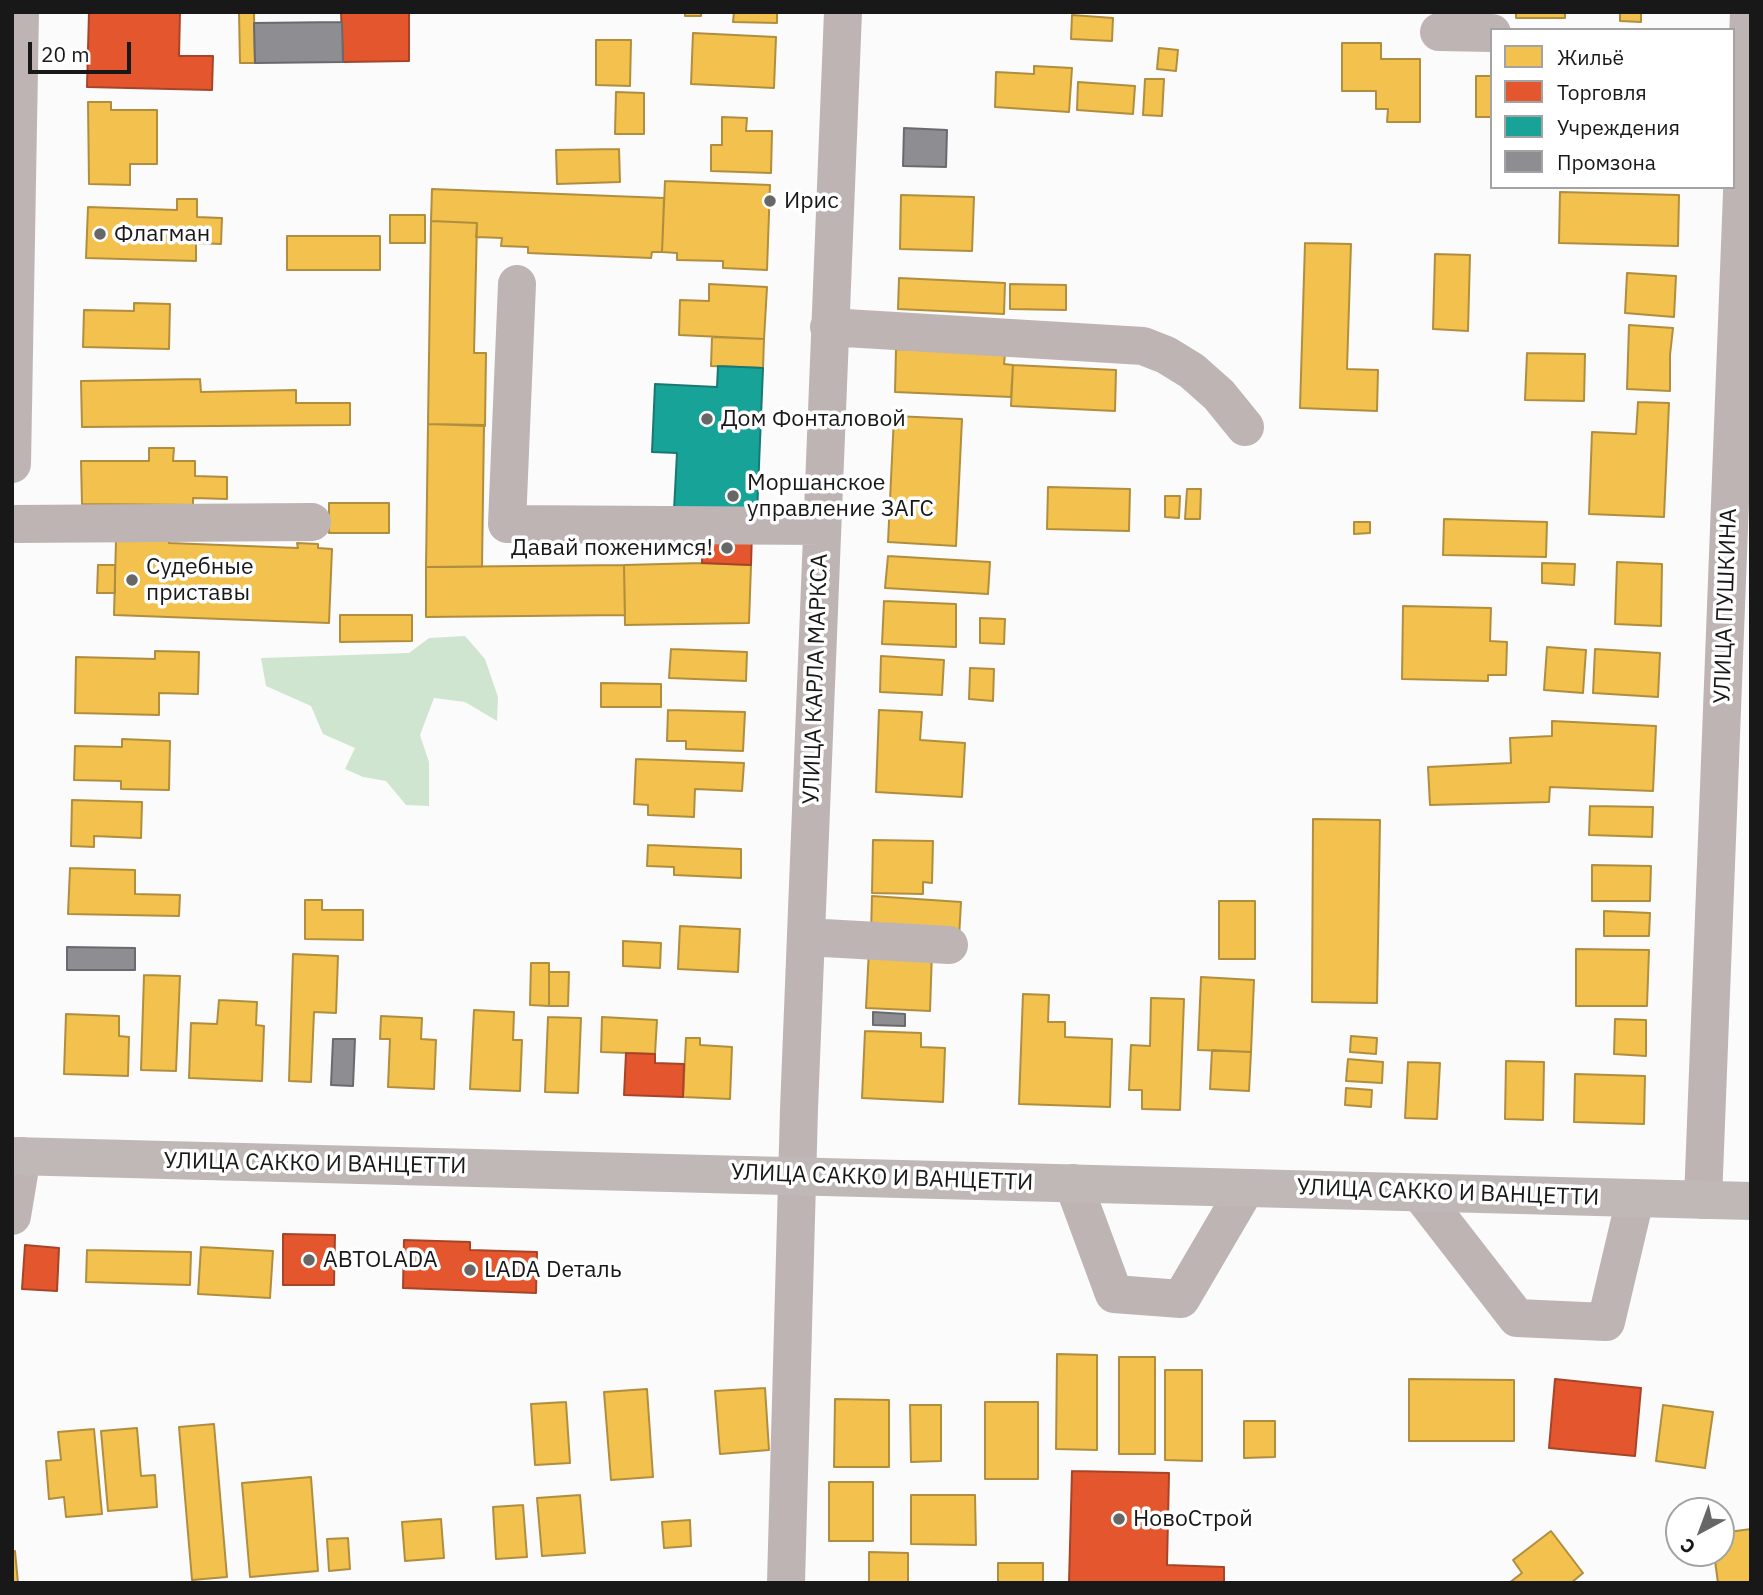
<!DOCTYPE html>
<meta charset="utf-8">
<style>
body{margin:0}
#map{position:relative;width:1763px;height:1595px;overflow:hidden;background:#fbfbfb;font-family:"IBM Plex Sans",sans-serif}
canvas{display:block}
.frame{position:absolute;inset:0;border:14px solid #181819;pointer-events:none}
.legend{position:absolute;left:1490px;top:28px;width:245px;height:161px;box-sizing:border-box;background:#fff;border:2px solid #a3a3a3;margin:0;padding:9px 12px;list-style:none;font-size:21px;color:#181819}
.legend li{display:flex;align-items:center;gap:14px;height:35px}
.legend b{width:35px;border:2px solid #a3a3a3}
.north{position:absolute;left:1665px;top:1497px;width:70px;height:70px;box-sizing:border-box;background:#fff;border:2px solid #a3a3a3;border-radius:50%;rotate:221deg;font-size:19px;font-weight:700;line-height:28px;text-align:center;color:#181819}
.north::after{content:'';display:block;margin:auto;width:24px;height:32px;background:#676768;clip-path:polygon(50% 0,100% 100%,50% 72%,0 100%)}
.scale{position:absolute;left:28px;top:42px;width:103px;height:32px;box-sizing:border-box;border:4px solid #181819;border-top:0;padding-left:9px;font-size:21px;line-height:24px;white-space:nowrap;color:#181819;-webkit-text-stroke:5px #fff;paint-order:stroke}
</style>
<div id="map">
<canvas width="1763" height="1595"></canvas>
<div class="frame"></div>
<ul class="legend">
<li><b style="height:19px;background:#f2c14e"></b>Жильё</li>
<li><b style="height:19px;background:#e4572e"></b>Торговля</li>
<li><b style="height:19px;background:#17a398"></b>Учреждения</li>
<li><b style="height:19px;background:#8d8d92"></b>Промзона</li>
</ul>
<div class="north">С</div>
<div class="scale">20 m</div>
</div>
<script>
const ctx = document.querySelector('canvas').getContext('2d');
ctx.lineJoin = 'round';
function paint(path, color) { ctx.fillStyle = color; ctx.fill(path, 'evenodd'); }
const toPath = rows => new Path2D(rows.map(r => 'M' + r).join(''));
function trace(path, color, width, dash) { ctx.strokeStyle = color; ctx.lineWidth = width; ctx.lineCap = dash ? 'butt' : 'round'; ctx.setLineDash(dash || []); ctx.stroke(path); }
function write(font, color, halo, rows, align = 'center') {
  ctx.font = font + ' "IBM Plex Sans",sans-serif'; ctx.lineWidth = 7; ctx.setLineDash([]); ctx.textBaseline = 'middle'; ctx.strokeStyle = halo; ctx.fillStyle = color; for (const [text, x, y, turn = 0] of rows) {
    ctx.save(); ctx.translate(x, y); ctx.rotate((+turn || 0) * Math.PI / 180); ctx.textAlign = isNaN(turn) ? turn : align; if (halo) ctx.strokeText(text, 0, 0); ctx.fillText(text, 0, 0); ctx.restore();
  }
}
const green = toPath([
 [465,636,485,659,498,697,497,721,465,702,434,698,420,735,429,762,429,806,406,805,386,781,363,777,345,769,355,748,323,734,311,706,266,686,261,658,409,653,429,638]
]);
const homes = toPath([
 [239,12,254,13,255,63,240,63,239,12],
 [685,12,701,12,701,16,685,16,685,12],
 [734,12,777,12,777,23,733,22,734,12],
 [1516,12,1565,12,1565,18,1516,18,1516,12],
 [1620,12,1641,12,1641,22,1620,21,1620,12],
 [1072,15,1113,18,1112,41,1071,39,1072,15],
 [693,33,776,37,774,88,691,84,693,33],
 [596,40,631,40,630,86,596,85,596,40],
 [1342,43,1381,43,1381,59,1420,59,1420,122,1387,122,1388,109,1376,109,1376,91,1342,91,1342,43],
 [1159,48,1178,50,1176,71,1157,69,1159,48],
 [1034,66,1072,68,1069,112,995,107,996,72,1034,74,1034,66],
 [1476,76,1492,76,1492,117,1476,117,1476,76],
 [1145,79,1164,79,1162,116,1143,115,1145,79],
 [1078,82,1135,86,1133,114,1077,110,1078,82],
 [616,92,644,93,644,134,615,134,616,92],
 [88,102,111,102,111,110,157,110,157,164,130,164,130,185,89,184,88,102],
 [722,117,747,118,746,131,772,131,771,173,711,171,711,145,722,145,722,117],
 [619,149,620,182,557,184,556,150,619,149],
 [665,181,770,185,767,270,723,268,723,261,677,260,677,253,662,252,665,181],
 [432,189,664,198,662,252,652,252,651,258,528,253,528,247,501,246,502,238,476,237,477,223,431,221,432,189],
 [1560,192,1679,195,1678,246,1559,243,1560,192],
 [901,195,974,197,972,251,900,249,901,195],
 [177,199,197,199,197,217,222,218,221,244,196,243,196,261,86,258,88,207,177,210,177,199],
 [390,215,425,215,425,243,390,243,390,215],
 [431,221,477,223,474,353,486,353,485,426,428,424,431,221],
 [287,236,380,236,380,270,287,270,287,236],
 [1305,243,1351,244,1347,369,1378,370,1377,411,1300,408,1305,243],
 [1435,254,1470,255,1468,331,1433,329,1435,254],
 [1627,273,1676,276,1674,317,1625,313,1627,273],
 [899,278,1005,283,1004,314,898,309,899,278],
 [709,284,767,287,764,339,679,335,680,300,709,301,709,284],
 [1010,284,1066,285,1066,310,1010,309,1010,284],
 [134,303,170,304,169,349,83,347,84,310,134,311,134,303],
 [1629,325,1673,328,1670,355,1670,391,1627,389,1629,325],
 [712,337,764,339,763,368,711,366,712,337],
 [896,349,1005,354,1004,364,1013,365,1011,397,895,392,896,349],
 [1527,353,1585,354,1584,401,1525,400,1527,353],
 [1013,365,1116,370,1115,411,1011,406,1013,365],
 [200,379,201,392,296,390,296,403,350,403,350,425,82,427,81,381,200,379],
 [1638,402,1669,403,1664,517,1589,514,1592,432,1636,434,1638,402],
 [894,416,962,419,956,546,888,542,894,416],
 [428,424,484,425,482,567,426,567,428,424],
 [149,448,174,448,173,461,195,461,195,476,227,477,227,499,193,498,193,505,82,504,81,461,149,461,149,448],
 [1048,487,1130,489,1129,531,1047,529,1048,487],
 [1187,489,1201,489,1200,519,1185,519,1187,489],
 [1165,496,1180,496,1179,518,1165,517,1165,496],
 [329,503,389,503,389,533,329,533,329,503],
 [1444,519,1547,522,1546,557,1443,555,1444,519],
 [1354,522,1370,522,1370,533,1354,534,1354,522],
 [169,539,169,543,298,548,297,543,318,544,318,548,332,549,329,623,114,615,116,540,169,539],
 [888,556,990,562,988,594,885,588,888,556],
 [1617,562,1662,564,1661,626,1615,624,1617,562],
 [702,563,751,565,749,623,625,625,624,565,702,563],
 [1542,563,1575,564,1574,585,1542,583,1542,563],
 [98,565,115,565,115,593,97,593,98,565],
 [624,565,625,615,426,617,426,567,624,565],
 [884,601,956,604,956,647,882,644,884,601],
 [1403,606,1491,608,1490,641,1507,642,1506,675,1488,675,1488,681,1402,679,1403,606],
 [340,615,412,615,412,641,340,642,340,615],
 [980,618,1005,619,1004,644,980,643,980,618],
 [1547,647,1586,650,1583,693,1544,690,1547,647],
 [671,649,747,652,746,681,669,678,671,649],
 [1595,649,1660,653,1658,697,1593,693,1595,649],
 [155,651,199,652,198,694,159,693,159,715,75,713,76,657,155,659,155,651],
 [881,656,944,660,942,695,880,692,881,656],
 [970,668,994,669,993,701,969,699,970,668],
 [601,683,661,684,661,707,601,707,601,683],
 [668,710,745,712,743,751,686,749,686,741,667,741,668,710],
 [879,710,922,712,920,740,965,743,962,797,876,792,879,710],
 [1552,721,1656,726,1653,791,1550,787,1549,802,1430,805,1428,767,1511,763,1510,738,1552,736,1552,721],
 [122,739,170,741,169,790,121,789,121,781,74,780,75,746,122,747,122,739],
 [636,759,744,763,742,791,695,789,694,817,648,815,648,805,634,804,636,759],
 [72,800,142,802,141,838,94,836,94,847,71,846,72,800],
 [1590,806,1653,807,1652,837,1589,835,1590,806],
 [1313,819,1380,820,1377,1003,1312,1002,1313,819],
 [873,840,933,841,932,883,923,882,923,894,872,893,873,840],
 [648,845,741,849,741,878,674,875,674,867,647,866,648,845],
 [1592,865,1651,866,1650,901,1592,901,1592,865],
 [70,868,135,870,135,894,180,895,179,916,68,914,70,868],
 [872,896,961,902,959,938,871,935,872,896],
 [305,900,322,900,322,910,363,910,363,940,305,939,305,900],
 [1219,901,1255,901,1255,959,1219,959,1219,901],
 [1604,911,1650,913,1649,936,1604,936,1604,911],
 [680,926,740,929,738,972,678,969,680,926],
 [623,941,661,943,660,968,623,966,623,941],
 [869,949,932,951,930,1011,866,1008,869,949],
 [1576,949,1649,950,1647,1006,1576,1006,1576,949],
 [293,954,338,956,336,1013,314,1012,311,1082,289,1081,293,954],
 [531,963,549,963,549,1006,530,1005,531,963],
 [549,972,569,972,568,1006,549,1006,549,972],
 [144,975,180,976,176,1071,141,1070,144,975],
 [1201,977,1254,980,1251,1052,1198,1050,1201,977],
 [1023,994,1049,995,1048,1022,1065,1022,1065,1037,1112,1039,1110,1107,1019,1104,1023,994],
 [1151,998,1184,999,1180,1110,1142,1109,1142,1090,1129,1090,1131,1045,1150,1046,1151,998],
 [219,1000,257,1002,256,1025,264,1026,262,1081,189,1078,191,1023,217,1024,219,1000],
 [474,1010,514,1012,513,1040,522,1040,520,1091,470,1089,474,1010],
 [66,1014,119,1016,119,1036,129,1037,128,1076,64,1074,66,1014],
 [381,1016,422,1018,421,1039,436,1040,434,1089,388,1087,390,1039,380,1039,381,1016],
 [548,1017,581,1018,578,1093,545,1092,548,1017],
 [602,1017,657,1020,655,1054,601,1052,602,1017],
 [1615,1019,1646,1020,1646,1056,1614,1054,1615,1019],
 [865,1031,921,1033,921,1047,945,1048,943,1102,862,1098,865,1031],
 [1351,1036,1377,1038,1376,1054,1350,1052,1351,1036],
 [686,1038,700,1038,700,1045,732,1047,730,1099,683,1097,686,1038],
 [1212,1050,1251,1052,1249,1091,1210,1089,1212,1050],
 [1348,1059,1383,1062,1382,1083,1346,1081,1348,1059],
 [1506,1061,1544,1062,1543,1120,1505,1119,1506,1061],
 [1408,1062,1440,1063,1437,1119,1405,1118,1408,1062],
 [1575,1074,1645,1076,1644,1124,1574,1122,1575,1074],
 [1346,1088,1372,1090,1371,1107,1345,1105,1346,1088],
 [201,1247,273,1251,270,1298,198,1294,201,1247],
 [87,1250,191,1252,190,1285,86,1282,87,1250],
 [1057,1354,1097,1355,1097,1450,1056,1449,1057,1354],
 [1119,1357,1155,1357,1155,1454,1119,1454,1119,1357],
 [1165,1370,1202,1370,1202,1461,1165,1460,1165,1370],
 [1409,1379,1514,1380,1514,1441,1409,1441,1409,1379],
 [765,1388,769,1450,720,1454,715,1391,765,1388],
 [647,1389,653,1477,611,1480,604,1392,647,1389],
 [835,1399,889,1400,889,1467,834,1467,835,1399],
 [566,1402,570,1463,535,1465,531,1404,566,1402],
 [985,1402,1038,1402,1038,1479,985,1479,985,1402],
 [910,1405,941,1405,941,1461,911,1462,910,1405],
 [1663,1405,1713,1412,1705,1468,1656,1461,1663,1405],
 [1244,1421,1275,1421,1275,1457,1244,1458,1244,1421],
 [214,1424,227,1577,192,1580,179,1427,214,1424],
 [137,1428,141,1476,155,1475,157,1507,108,1511,101,1431,137,1428],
 [94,1429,102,1514,66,1517,64,1497,49,1499,46,1461,61,1460,58,1432,94,1429],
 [311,1477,318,1571,250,1577,242,1483,311,1477],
 [829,1482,873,1482,873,1541,829,1541,829,1482],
 [580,1495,585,1553,542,1556,537,1498,580,1495],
 [911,1495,975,1495,976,1545,911,1544,911,1495],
 [523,1505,527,1557,496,1559,493,1507,523,1505],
 [441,1519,444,1558,405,1561,402,1522,441,1519],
 [690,1520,691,1546,664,1548,662,1522,690,1520],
 [1751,1529,1751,1583,1718,1583,1714,1553,1721,1553,1721,1533,1751,1529],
 [1551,1531,1583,1573,1571,1583,1509,1583,1522,1573,1513,1560,1551,1531],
 [348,1538,350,1569,329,1571,327,1539,348,1538],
 [15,1551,18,1583,12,1583,12,1552,15,1551],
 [869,1552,908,1553,908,1583,869,1583,869,1552],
 [998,1563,1043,1563,1043,1583,998,1583,998,1563]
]);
const shops = toPath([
 [89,12,180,12,179,56,213,56,212,90,87,87,89,12],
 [341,12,409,12,409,61,343,62,341,12],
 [703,531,752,532,751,565,702,563,703,531],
 [626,1053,655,1054,655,1063,684,1064,683,1097,624,1095,626,1053],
 [283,1234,335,1235,334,1285,283,1285,283,1234],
 [404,1240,470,1242,470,1250,537,1252,536,1293,403,1288,404,1240],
 [25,1245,59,1248,57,1291,22,1289,25,1245],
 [1555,1379,1641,1388,1635,1456,1549,1448,1555,1379],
 [1072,1471,1169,1473,1167,1565,1224,1567,1224,1583,1069,1583,1072,1471]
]);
const public = toPath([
 [718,366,763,368,757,514,674,510,677,453,652,452,655,384,717,387,718,366]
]);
const industry = toPath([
 [342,22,343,62,255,63,254,23,342,22],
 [904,128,947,130,946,167,903,166,904,128],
 [67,947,135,948,135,970,67,970,67,947],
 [873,1012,905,1014,905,1026,873,1025,873,1012],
 [333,1039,355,1039,353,1086,331,1085,333,1039]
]);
const minor = toPath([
 [1439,32,1492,33],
 [517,284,507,524,822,526],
 [829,327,1143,346,1166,355,1192,371,1219,395,1245,427],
 [12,464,20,12],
 [12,524,312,522],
 [806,937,949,945],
 [1073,1183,1114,1294,1181,1299,1246,1188],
 [1420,1193,1517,1318,1606,1322,1635,1199],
 [1703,1200,1749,12],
 [12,1216,22,1156],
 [786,1583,799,1109,843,12]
]);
const major = toPath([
 [12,1156,1751,1201]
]);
const markers = [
 [770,201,7,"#676768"],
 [100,234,7,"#676768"],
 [707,419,7,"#676768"],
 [733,496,7,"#676768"],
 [727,548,7,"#676768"],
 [132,580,7,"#676768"],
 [309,1260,7,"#676768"],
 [470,1270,7,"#676768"],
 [1119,1519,7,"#676768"]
];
const poiNames = [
 ["Ирис",784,201],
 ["Флагман",114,234],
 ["Дом Фонталовой",721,419],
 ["Моршанское",747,483],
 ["управление ЗАГС",747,509],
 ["Давай поженимся!",713,548,"right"],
 ["Судебные",146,567],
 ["приставы",146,593],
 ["АВТОLADA",323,1260],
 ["LADA Dеталь",484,1270],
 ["НовоСтрой",1133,1519]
];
const streetNames = [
 ["УЛИЦА ПУШКИНА",1726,606,-88],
 ["УЛИЦА КАРЛА МАРКСА",816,679,-88],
 ["УЛИЦА САККО И ВАНЦЕТТИ",315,1164,1],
 ["УЛИЦА САККО И ВАНЦЕТТИ",882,1178,2],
 ["УЛИЦА САККО И ВАНЦЕТТИ",1448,1193,2]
];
paint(green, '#d0e5d0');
paint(homes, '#f2c14e');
trace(homes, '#b18e3e', 2);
paint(shops, '#e4572e');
trace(shops, '#a74428', 2);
paint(public, '#17a398');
trace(public, '#177972', 2);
paint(industry, '#8d8d92');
trace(industry, '#6a6a6e', 2);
trace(minor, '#bfb4b4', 38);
trace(major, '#c0b8b7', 38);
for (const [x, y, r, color] of markers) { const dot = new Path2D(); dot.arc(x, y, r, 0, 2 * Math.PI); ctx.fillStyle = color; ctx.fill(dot); trace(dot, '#fff', 2.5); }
write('23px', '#181819', '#fff', poiNames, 'left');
write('23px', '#181819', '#fff', streetNames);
</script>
